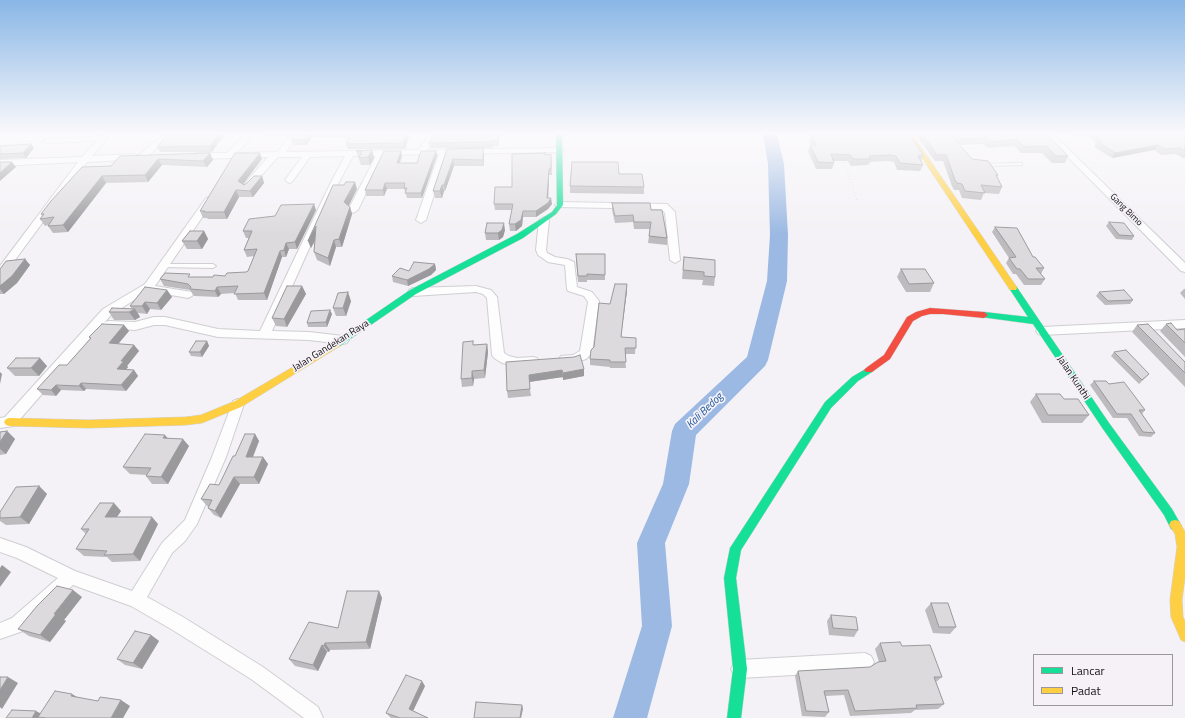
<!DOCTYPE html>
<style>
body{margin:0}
#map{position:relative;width:1185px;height:718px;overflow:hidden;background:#f4f2f6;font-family:"Titillium Web",sans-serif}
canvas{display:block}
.legend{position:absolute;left:1033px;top:654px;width:140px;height:52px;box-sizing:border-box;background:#f5f1f7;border:1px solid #9b989c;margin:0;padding:5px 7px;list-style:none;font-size:12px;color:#131214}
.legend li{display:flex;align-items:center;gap:8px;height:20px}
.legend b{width:20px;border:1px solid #9b989c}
</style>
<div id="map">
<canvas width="1185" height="718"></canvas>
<ul class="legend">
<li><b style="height:5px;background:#16e098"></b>Lancar</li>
<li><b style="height:5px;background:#ffcf43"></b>Padat</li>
</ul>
</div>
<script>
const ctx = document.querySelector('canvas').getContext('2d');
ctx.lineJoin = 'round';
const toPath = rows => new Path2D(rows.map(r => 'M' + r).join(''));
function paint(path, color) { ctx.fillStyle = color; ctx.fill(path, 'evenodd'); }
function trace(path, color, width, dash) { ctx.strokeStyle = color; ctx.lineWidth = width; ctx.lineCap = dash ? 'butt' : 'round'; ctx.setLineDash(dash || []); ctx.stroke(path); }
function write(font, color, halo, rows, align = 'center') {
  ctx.font = font + ' "Titillium Web",sans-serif'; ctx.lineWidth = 3.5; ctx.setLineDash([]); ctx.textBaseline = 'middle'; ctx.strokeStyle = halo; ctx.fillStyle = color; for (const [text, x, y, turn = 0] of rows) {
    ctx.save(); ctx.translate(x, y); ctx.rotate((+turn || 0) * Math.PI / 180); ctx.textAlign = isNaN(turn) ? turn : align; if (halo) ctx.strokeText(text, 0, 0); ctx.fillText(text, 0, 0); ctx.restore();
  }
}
const river = toPath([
 [763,134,777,134,784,164,788,235,787,281,768,360,765,366,696,435,689,484,665,543,672,626,647,718,613,718,642,626,637,543,663,484,672,431,675,424,747,357,767,281,770,235,768,164,763,134]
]);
const path = toPath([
 [843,159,857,200]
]);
const lane = toPath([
 [1070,134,1085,134,1083,135,1072,135,1070,134],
 [1020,163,1022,163,1022,165,983,166,981,165,983,164,1020,163],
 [163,264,213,264,216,266,213,268,161,267,160,266,161,265,163,264]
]);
const street = toPath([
 [103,134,111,134,92,156,135,154,138,156,164,134,172,134,145,159,87,162,4,275,0,276,0,266,78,162,0,166,0,160,82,157,97,141,47,143,43,141,47,139,101,136,103,134],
 [245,134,253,134,237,153,278,152,290,134,298,134,286,152,419,150,429,134,437,134,427,150,560,148,564,150,560,152,447,154,426,220,421,223,416,220,439,154,384,155,358,210,353,213,348,210,376,156,353,156,339,182,272,331,309,332,343,336,347,337,349,340,347,343,343,344,309,340,218,337,165,325,154,325,135,330,105,328,103,325,105,322,109,321,135,322,154,317,165,317,218,329,260,331,331,182,345,156,310,157,292,182,289,183,285,180,302,157,278,157,249,189,246,190,242,187,268,157,195,159,191,156,195,153,227,153,245,134],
 [1045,134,1053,134,1185,263,1185,272,1181,271,1045,134],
 [209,197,214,200,155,286,192,292,193,294,192,296,188,298,148,291,111,315,14,426,0,428,0,418,5,417,103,309,145,284,206,198,209,197],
 [560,202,667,204,675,212,680,260,675,263,670,260,665,213,661,209,557,207,555,205,560,202],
 [544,217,549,220,546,250,547,253,555,257,567,259,574,262,577,287,592,292,599,301,592,353,586,359,574,363,565,363,561,362,559,359,561,356,573,355,580,351,588,302,584,296,568,291,567,289,565,265,548,262,538,255,536,250,539,220,544,217],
 [476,286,491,290,497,297,504,353,509,356,517,358,533,357,537,358,539,361,537,364,517,366,502,363,494,358,492,355,487,298,483,294,476,292,413,296,409,294,408,292,409,290,413,288,476,286],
 [1185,320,1185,328,1042,335,1038,334,1036,331,1038,328,1042,327,1185,320],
 [238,399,243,401,244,404,226,457,197,524,185,541,172,553,147,597,183,617,263,667,318,707,323,718,304,718,251,679,171,629,131,606,73,585,23,631,0,639,0,623,12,618,58,578,17,558,0,552,0,538,26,547,75,571,132,591,162,543,185,520,212,457,232,404,233,401,238,399],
 [865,653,871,656,874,662,871,668,865,671,740,678,734,675,731,669,734,663,740,660,865,653]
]);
const fast = toPath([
 [556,134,562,134,563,205,556,214,523,238,416,294,340,346,334,346,333,344,334,342,410,290,517,234,552,212,557,205,556,134],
 [1013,285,1016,286,1109,423,1172,509,1181,525,1179,529,1175,530,1171,529,1164,515,1103,429,1033,324,981,317,980,315,984,312,1028,317,1009,288,1013,285],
 [869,367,874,370,872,372,858,381,831,408,741,550,736,578,747,669,741,718,727,718,733,669,724,578,730,548,825,402,852,377,869,367]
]);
const slow = toPath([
 [906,134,912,134,1016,286,1017,288,1016,290,1010,290,906,134],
 [337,341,341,344,340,346,241,407,202,423,186,425,89,428,9,426,6,425,4,422,6,419,9,418,89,420,186,417,201,415,235,401,337,341],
 [1175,520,1179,521,1185,532,1185,577,1182,600,1183,617,1185,621,1185,642,1181,640,1171,617,1170,600,1177,547,1175,534,1169,525,1171,521,1175,520]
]);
const jam = toPath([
 [930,308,984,312,988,315,984,318,943,314,930,314,922,316,913,321,890,359,872,372,866,372,864,370,866,368,884,355,907,317,916,312,930,308]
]);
const wall = toPath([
 [168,134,226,134,217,144,217,145,212,152,160,152,157,147],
 [266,134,289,134,287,136,267,136],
 [294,134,408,134,409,136,405,149,348,149,346,144,348,138,313,137,306,145,293,145,291,139],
 [500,134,498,146,493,146,493,148,430,148,429,143],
 [837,134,909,134,923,155,921,161,923,165,920,171,897,170,894,162,887,161,870,162,868,165,851,166,848,161,833,161,834,163,832,169,816,169,808,151,810,145,811,145,809,141,811,135,838,135],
 [915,134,950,134,972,159,998,175,997,176,1002,187,999,194,984,193,981,200,962,198,959,190,954,190,952,186,943,161,935,161],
 [951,134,1047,134,1068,156,1065,163,1052,163,1042,153,1021,153,1014,146,988,148,983,144,960,145],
 [1087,134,1185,134,1185,158,1183,158,1176,154,1161,155,1154,150,1112,158,1094,147,1096,143],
 [31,144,34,148,26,158,0,159,0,146],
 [483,148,484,166,454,166,445,191,444,191,442,198,435,198,433,191,447,149],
 [372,150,374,158,370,165,361,165,356,151],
 [401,151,402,156,400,163,417,163,436,151,437,156,422,198,407,198,404,189,387,189,384,196,366,196,365,190],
 [210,153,213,160,207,167,162,165,148,182,106,183,68,232,53,233,48,226,48,225,45,226,40,219,42,216,41,214,111,166,120,156],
 [551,154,552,175,549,175,548,198,552,204,548,209,536,217,523,217,522,226,516,231,510,231,509,224,512,210,495,210,494,204,545,155],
 [262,159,243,184,244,185,247,183,262,176,264,183,253,197,239,197,227,219,208,219,207,218,203,218,200,211],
 [570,186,644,187,644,194,570,193],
 [357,189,349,205,350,207,352,214,342,247,336,247,330,266,317,260,314,252,315,241,311,248,308,241],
 [612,203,651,210,667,238,667,245,648,243,650,229,634,229,633,222,615,223,612,210],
 [316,210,297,249,289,249,286,257,282,257,267,300,238,300,235,293,221,294,218,297,194,296,190,290,164,286,160,279,191,277,213,277,225,276,246,272,248,271,254,256,247,257,244,250,249,238,246,238,243,231],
 [1109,222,1134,236,1132,240,1116,239,1106,226],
 [995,227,1033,257,1044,268,1041,274,1045,279,1041,285,1024,285,1016,274,1013,274,1006,263,1009,258,992,232],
 [505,230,503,237,499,240,486,240,485,233],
 [204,231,208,239,202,249,187,249,182,241],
 [605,254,605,280,587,280,587,282,578,282,576,259],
 [684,257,715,277,714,286,702,285,703,280,682,279],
 [25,259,30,265,17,283,4,294,0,294,0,269],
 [435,264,436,270,431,275,408,286,393,282,392,276],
 [901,269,934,283,930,292,906,292,897,277],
 [302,286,306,294,287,327,276,326,272,318],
 [1184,289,1185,289,1185,299,1180,293],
 [167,290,172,297,161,310,150,309,147,314,138,313,140,317,135,320,114,320,109,312,132,309,130,306],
 [627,291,621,337,636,338,635,354,625,354,626,368,610,368,610,367,590,365,590,359,594,347,610,304],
 [1099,292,1133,300,1130,304,1105,305,1096,296],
 [351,301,346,316,336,316,333,308],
 [332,314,327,327,308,327,307,323],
 [1166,324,1177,330,1185,329,1185,357,1160,331],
 [124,325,129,331,118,344,134,345,139,351,127,366,128,367,126,369,134,370,138,376,126,391,86,389,84,391,61,390,56,396,43,395,37,389,67,365,90,339,89,337],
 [1137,325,1185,362,1185,387,1132,332],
 [207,341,209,346,202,357,191,356,189,352],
 [487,344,488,352,485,378,474,379,473,386,462,387,461,379,474,345],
 [1114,352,1149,374,1139,384,1111,356],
 [506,362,584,369,584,376,563,380,563,377,529,382,531,396,508,398,507,391],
 [47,366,39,376,15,376,7,368],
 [1094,381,1109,384,1145,410,1142,414,1155,433,1151,437,1139,436,1127,418,1113,418,1090,385],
 [1036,394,1064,399,1089,415,1082,423,1042,423,1030,402],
 [7,431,15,439,6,454,0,455,0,432],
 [255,434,259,441,253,457,263,457,268,464,259,484,240,484,221,518,214,515,208,508,209,507,207,506,201,499,219,485,235,456],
 [168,438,189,446,168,484,152,484,146,476,147,475,130,474,123,467],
 [39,486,47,494,29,524,6,525,0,521,0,512],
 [121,511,117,517,158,524,140,561,112,562,107,557,84,556,76,549,86,534,81,529],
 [379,591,382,598,370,649,330,650,329,652,327,652,318,671,295,666,289,659,338,628],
 [82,597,64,620,66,621,50,642,29,636,18,629],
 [931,603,956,627,950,634,933,633,925,610],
 [831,615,858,630,854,637,829,635,827,621],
 [151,635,159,641,142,669,125,665,117,659],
 [880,643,902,646,942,677,936,682,944,704,938,709,915,710,911,713,850,716,844,695,826,696,829,712,825,717,802,716,795,676,798,671,870,667,879,662,875,649],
 [425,686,413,711,428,718,391,718,386,713]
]);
const shadedWall = toPath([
 [219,134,226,134,217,144,217,145,212,152,210,146,214,140],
 [286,134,289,134,287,136],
 [309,134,312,134,313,137,306,145,304,140],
 [406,134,408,134,409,136,405,149,403,143],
 [499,134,500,134,498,146,498,141],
 [31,144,34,148,26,158,23,153],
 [1158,145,1154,150,1112,158,1115,153],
 [483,148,484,155,484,166,483,160],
 [372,150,374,158,370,165,368,157],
 [401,151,402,156,398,168,397,163],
 [436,151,437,156,422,198,421,193],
 [210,153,213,160,207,167,203,161],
 [260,153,262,159,241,187,238,181],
 [158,159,162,165,148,182,145,175],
 [453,159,454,166,445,191,444,185],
 [12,162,16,167,0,181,0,173],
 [549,169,549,175,548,203,551,198,552,204,548,209,536,217,536,211,547,198],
 [102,176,106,183,68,232,63,225],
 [262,176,264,183,253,197,250,191],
 [355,182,357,189,347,209,344,202],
 [385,183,387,189,384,196,383,190],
 [442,185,444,191,442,198,440,191],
 [236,190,239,197,227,219,224,212],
 [314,204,316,210,297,249,295,242],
 [350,207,352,214,342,247,339,239],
 [523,211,523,217,522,226,516,231,515,224],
 [504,223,505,230,503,237,499,240,498,233],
 [316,226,318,234,311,248,308,241],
 [204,231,208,239,202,249,197,241],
 [334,240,336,247,330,266,328,258],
 [286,243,289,249,286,257,284,250],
 [280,251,282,257,267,300,264,293],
 [25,259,30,265,17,283,4,294,0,289,0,286],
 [435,264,436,270,431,275,408,286,407,280],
 [627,284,627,291,620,343,621,337],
 [302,286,306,294,287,327,284,319],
 [217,287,221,294,218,297,215,291],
 [167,290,172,297,161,310,157,303],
 [348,292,351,301,346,316,343,308],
 [145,302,150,309,147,314,142,306],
 [135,309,140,317,135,320,129,312],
 [330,310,332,314,327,327,326,322],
 [124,325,129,331,114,349,109,343],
 [207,341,209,346,202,357,200,352],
 [487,344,488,352,485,378,484,370],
 [134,345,139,351,127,366,128,367,122,375,117,369,121,361],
 [40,358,47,366,39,376,31,368],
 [584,369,584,376,563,380,563,373],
 [134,370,138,376,126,391,121,385],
 [562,370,563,377,529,382,529,375],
 [472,371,474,379,473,386,472,378],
 [0,372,2,374,0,384],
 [81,383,86,389,84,391,79,386],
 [56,385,61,390,56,396,51,390],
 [7,431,15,439,6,454,0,449,0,442],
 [255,434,259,441,250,464,246,457],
 [165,435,171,442,163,438],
 [183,439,189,446,168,484,161,477],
 [263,457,268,464,259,484,254,477],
 [234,477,240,484,221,518,215,511],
 [39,486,47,494,29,524,20,517],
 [114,503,121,511,112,524,105,517],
 [152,517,158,524,140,561,133,554],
 [2,565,11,572,0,587,0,568],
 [73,590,82,597,64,620,66,621,50,642,40,635,54,614],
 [379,591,382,598,370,649,366,642],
 [151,635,159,641,142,669,133,663],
 [325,643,330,650,329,652,324,646],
 [322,645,327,652,318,671,313,665],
 [8,677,18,683,2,709,0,707,0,690],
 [422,681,425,686,412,713,409,709],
 [72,694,82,700,71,696],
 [121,700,130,706,123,718,111,718],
 [522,705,523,709,521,718,520,718],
 [36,711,47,717,38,717,41,718,32,718]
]);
const building = toPath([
 [168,134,219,134,214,140,215,140,210,146,157,147,168,134],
 [294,134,309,134,304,140,291,139,294,134],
 [351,134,406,134,403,143,346,144,351,134],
 [434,134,499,134,498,141,492,141,492,142,429,143,434,134],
 [843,134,909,134,923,155,918,156,923,165,900,163,896,156,890,155,869,156,871,159,853,159,850,155,831,154,834,163,818,162,810,145,816,145,811,135,844,135,843,134],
 [922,134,950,134,972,159,988,161,998,175,996,175,1002,187,981,185,985,193,965,191,962,184,957,183,955,180,946,155,937,155,922,134],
 [958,134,1047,134,1068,156,1056,156,1046,146,1024,147,1017,139,991,142,986,137,963,139,958,134],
 [1094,134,1185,134,1185,151,1180,148,1165,149,1158,145,1115,153,1097,141,1102,141,1094,134],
 [31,144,23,153,0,154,0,146,31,144],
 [483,148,483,160,453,159,444,185,442,185,440,191,433,191,447,149,483,148],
 [372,150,368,157,359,158,362,151,356,151,372,150],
 [384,151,401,151,397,163,417,163,421,151,436,151,421,193,405,193,407,188,404,188,405,183,385,183,383,190,365,190,384,151],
 [210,153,203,161,158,159,145,175,102,176,63,225,48,226,54,217,40,219,44,214,41,214,51,201,82,167,111,166,120,156,210,153],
 [235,153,260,153,238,181,244,185,247,183,254,176,262,176,250,191,236,190,224,212,204,212,205,211,200,211,235,153],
 [545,153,545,155,551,154,551,169,549,169,547,198,551,198,548,203,536,211,523,211,521,220,515,224,509,224,513,204,494,204,495,187,512,187,512,154,545,153],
 [0,162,12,162,0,173,0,162],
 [572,162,618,162,619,174,642,174,644,187,570,186,572,162],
 [346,182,355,182,344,202,350,207,339,239,334,240,328,258,314,252,316,226,308,241,333,185,344,185,346,182],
 [612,203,650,203,651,210,662,210,667,238,649,236,651,222,634,222,633,215,615,216,612,203],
 [314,204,295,242,286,243,284,250,280,251,264,293,234,294,238,286,217,287,215,291,190,289,191,287,188,284,160,279,165,273,190,274,188,277,213,277,214,275,225,276,227,273,246,272,248,271,257,249,244,250,252,231,243,231,249,219,275,216,281,205,314,204],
 [1109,222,1124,223,1134,236,1119,235,1109,222],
 [487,223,504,223,502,230,498,233,485,233,487,223],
 [995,227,1017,228,1033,257,1035,257,1044,268,1036,268,1045,279,1028,279,1020,269,1017,269,1009,258,1016,257,995,227],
 [190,231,204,231,197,241,182,241,190,231],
 [576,254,605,254,605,275,587,274,587,276,578,276,576,254],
 [684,257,715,260,715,277,704,276,704,272,683,270,684,257],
 [25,259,12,276,0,286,0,269,6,261,25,259],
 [414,262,435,264,429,269,407,280,392,276,400,268,409,271,414,262],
 [901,269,925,269,934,283,909,284,901,269],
 [615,284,627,284,621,337,636,338,636,348,625,348,626,362,610,362,610,360,590,359,591,350,594,347,599,303,610,304,615,284],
 [287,286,302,286,284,319,272,318,287,286],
 [145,287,167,290,157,303,145,302,142,306,130,306,145,287],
 [1124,290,1133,300,1108,301,1099,292,1124,290],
 [348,292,343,308,333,308,338,293,348,292],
 [112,308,135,309,129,312,109,312,112,308],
 [330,310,326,322,307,323,311,311,330,310],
 [1171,323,1177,330,1185,329,1185,343,1166,324,1171,323],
 [102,324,124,325,109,343,134,345,121,361,124,361,117,369,134,370,121,385,81,383,79,386,56,385,51,390,37,389,59,365,67,365,91,338,89,337,102,324],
 [1148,324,1185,362,1185,373,1137,325,1148,324],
 [196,341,207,341,200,352,189,352,196,341],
 [473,341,473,345,487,344,484,370,472,371,472,378,461,379,463,342,473,341],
 [1126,350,1149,374,1142,380,1114,352,1126,350],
 [580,355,584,369,563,373,562,370,529,375,530,389,507,391,506,362,574,357,580,355],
 [16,358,40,358,31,368,7,368,16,358],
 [1094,381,1106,381,1109,384,1124,382,1145,410,1139,410,1155,433,1143,432,1131,414,1117,414,1094,381],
 [1036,394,1060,394,1064,399,1078,399,1089,415,1048,415,1036,394],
 [7,431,0,442,0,432,7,431],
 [145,434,165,435,163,438,183,439,161,477,146,476,151,468,123,467,145,434],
 [245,434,255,434,246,457,263,457,254,477,234,477,215,511,208,508,212,500,201,499,210,484,219,485,233,456,235,456,245,434],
 [39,486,20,517,0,518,0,512,16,487,39,486],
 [100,503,114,503,105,517,152,517,133,554,104,555,107,551,76,549,89,529,81,529,100,503],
 [57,586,73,590,54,614,56,614,40,635,18,629,37,606,57,586],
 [347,591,379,591,366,642,325,643,324,646,322,645,313,665,289,659,309,622,338,628,347,591],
 [931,603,948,603,956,627,939,627,931,603],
 [831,615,856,617,858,630,833,628,831,615],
 [135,631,151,635,133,663,117,659,135,631],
 [900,642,902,646,930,645,942,677,934,677,944,704,916,705,917,708,855,711,848,690,824,691,829,712,806,711,798,671,870,667,878,662,886,661,880,643,900,642],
 [406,675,422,681,409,709,428,718,400,718,386,713,406,675],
 [0,677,8,677,0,690,0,677],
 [55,691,72,694,71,696,98,701,100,697,121,700,111,718,47,718,38,717,55,691],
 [476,702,522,705,520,718,474,718,476,702],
 [12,710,36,711,32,718,6,718,12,710]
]);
const farStreetnames = [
 ["Gang Bimo",1126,210,45]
];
const streetNames = [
 ["Jalan Gandekan Raya",331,346,-32],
 ["Jalan Kunthi",1073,378,56]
];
const waterNames = [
 ["Kali Bedog",705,411,-44]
];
paint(river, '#9bb9e2');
trace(lane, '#cfced1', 2);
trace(street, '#cfced1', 2);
trace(fast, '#cfced1', 1);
trace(slow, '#cfced1', 1);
trace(jam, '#cfced1', 1);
trace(path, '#dfdedf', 1.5, [1, 2.5]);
paint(lane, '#fdfdfe');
paint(street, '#fdfdfe');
paint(fast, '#16e098');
paint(slow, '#ffcf43');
paint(jam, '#f24e42');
paint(wall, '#bdbbbe');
paint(shadedWall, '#9a999b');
paint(building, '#dcdadd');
trace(building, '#9a999b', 1);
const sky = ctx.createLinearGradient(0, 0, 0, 234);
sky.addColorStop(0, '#89b6e6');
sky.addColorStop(0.57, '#faf9fb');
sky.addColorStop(1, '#faf9fb00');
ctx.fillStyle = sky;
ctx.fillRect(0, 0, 1185, 234);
write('9px', '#131214', '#f5f1f7', farStreetnames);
write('10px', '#131214', '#f5f1f7', streetNames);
write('italic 11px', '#1d579c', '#f5f1f7', waterNames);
</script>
